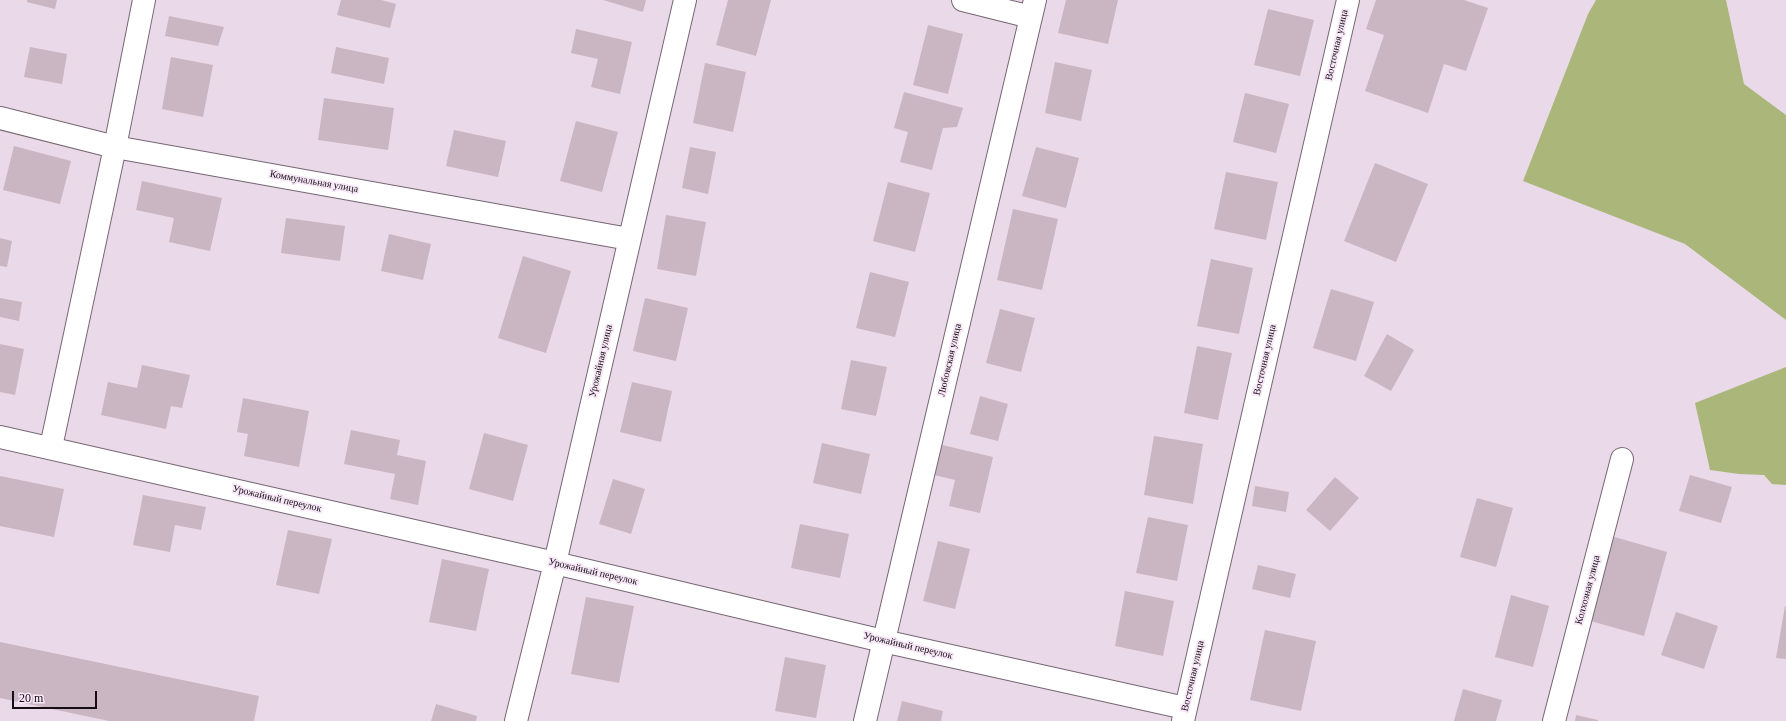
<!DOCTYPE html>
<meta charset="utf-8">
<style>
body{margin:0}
#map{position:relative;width:1786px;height:721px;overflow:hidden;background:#ead9e8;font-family:"Times New Roman",serif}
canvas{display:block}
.scale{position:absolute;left:12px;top:691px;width:85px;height:18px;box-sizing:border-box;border:2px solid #140e14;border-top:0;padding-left:5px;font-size:12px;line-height:14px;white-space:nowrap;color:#140e14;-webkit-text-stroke:3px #f7e6f6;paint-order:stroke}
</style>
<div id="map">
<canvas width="1786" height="721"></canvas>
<div class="scale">20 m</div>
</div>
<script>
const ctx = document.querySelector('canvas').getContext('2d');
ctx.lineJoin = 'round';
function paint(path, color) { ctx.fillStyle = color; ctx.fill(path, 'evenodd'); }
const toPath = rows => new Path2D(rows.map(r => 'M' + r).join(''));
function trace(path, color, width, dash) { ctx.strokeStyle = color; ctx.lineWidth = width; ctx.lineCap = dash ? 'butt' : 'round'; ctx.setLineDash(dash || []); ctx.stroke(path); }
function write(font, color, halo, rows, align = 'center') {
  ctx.font = font + ' "Times New Roman",serif'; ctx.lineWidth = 3.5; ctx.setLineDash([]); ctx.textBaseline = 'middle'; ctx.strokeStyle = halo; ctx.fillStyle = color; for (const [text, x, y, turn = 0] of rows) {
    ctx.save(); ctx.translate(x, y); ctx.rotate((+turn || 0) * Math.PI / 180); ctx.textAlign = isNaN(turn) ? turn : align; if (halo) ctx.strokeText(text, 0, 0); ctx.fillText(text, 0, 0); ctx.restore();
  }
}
const green = toPath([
 [1596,0,1726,0,1744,84,1786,115,1786,320,1685,244,1523,181,1588,14],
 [1786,367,1786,485,1772,484,1764,475,1739,474,1710,470,1695,403]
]);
const building = toPath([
 [27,0,57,0,55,9,27,2],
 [341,0,381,0,396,4,390,28,337,15],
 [603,0,646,0,643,12],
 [728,0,771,0,756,56,716,45],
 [1066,0,1118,0,1108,44,1058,33],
 [1376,0,1464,0,1488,8,1466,71,1444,64,1428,113,1365,91,1384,35,1366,29],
 [1268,9,1314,20,1300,76,1254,65],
 [169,16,224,27,218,46,165,36],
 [928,25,963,34,948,94,913,85],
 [576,29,632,42,620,94,591,87,598,59,571,53],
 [30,47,67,54,62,84,24,77],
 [336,47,389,58,384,84,331,73],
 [171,57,213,65,203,117,162,109],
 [1055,62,1092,70,1081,121,1045,113],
 [705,63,746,72,733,132,693,123],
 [904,92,963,108,957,127,943,128,932,170,900,162,908,132,894,128],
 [1245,93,1289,104,1276,153,1233,142],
 [324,98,394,108,388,150,318,140],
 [576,121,618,132,602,192,560,181],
 [454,130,506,141,498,177,446,166],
 [14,146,71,161,60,204,3,190],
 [690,147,716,152,708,194,682,188],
 [1036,147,1079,158,1066,208,1022,196],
 [1375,163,1428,184,1396,262,1344,241],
 [1226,172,1278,182,1266,240,1214,229],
 [142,181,222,198,210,251,169,242,174,218,136,210],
 [888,182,930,193,915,252,873,241],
 [1013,209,1058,219,1042,290,997,280],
 [666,215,706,222,696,276,657,269],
 [286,218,345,226,340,261,281,253],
 [389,234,431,244,423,280,381,271],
 [0,238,12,241,7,267,0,266],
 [523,256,571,271,546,353,498,338],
 [1211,259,1253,268,1239,334,1197,326],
 [870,272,909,282,895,337,856,328],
 [1331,289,1374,302,1356,361,1313,348],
 [0,298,22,302,19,321,0,317],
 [645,298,688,308,676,361,633,351],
 [1000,309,1035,318,1021,372,986,363],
 [1387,334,1414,350,1391,391,1364,376],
 [0,344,24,349,15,395,0,392],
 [1197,346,1232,353,1218,420,1184,413],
 [851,360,887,367,876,416,841,409],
 [142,365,190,375,182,408,171,406,166,429,101,415,108,382,137,388],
 [632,382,672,391,661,442,620,432],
 [980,396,1008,404,998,441,970,434],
 [243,398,309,411,299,467,244,456,248,434,237,432],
 [351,430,400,440,397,455,426,461,418,505,390,499,395,474,344,464],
 [484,433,528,445,513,501,469,489],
 [1154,436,1203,444,1193,504,1144,495],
 [822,443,870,454,861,494,813,483],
 [938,444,993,457,980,513,949,506,955,480,930,474],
 [1690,475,1732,487,1721,523,1679,511],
 [0,476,64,489,54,537,0,526],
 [1335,477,1359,498,1330,531,1306,510],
 [613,479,645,489,631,534,599,524],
 [1255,486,1289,492,1286,512,1252,506],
 [143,495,206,507,201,530,175,525,170,552,133,545],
 [1477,498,1513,508,1496,567,1460,557],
 [1148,517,1188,525,1177,581,1136,573],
 [800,524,849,534,840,578,791,568],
 [288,530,332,539,319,594,276,585],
 [1611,536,1667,552,1644,636,1587,620],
 [938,541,970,549,955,609,923,601],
 [442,559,489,569,476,631,429,622],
 [1258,565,1296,574,1290,598,1252,589],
 [1125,591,1174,601,1163,656,1115,646],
 [1511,595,1549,606,1533,667,1495,657],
 [586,597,634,606,619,683,571,674],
 [1785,606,1786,606,1786,659,1776,658],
 [1676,612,1718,626,1704,669,1661,655],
 [1265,630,1316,641,1301,711,1250,700],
 [0,642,259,696,254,721,109,721,0,698],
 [785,657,826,665,816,718,775,711],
 [1463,689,1502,700,1496,721,1454,721],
 [902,701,943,711,941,721,897,721],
 [436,704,477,716,476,721,431,721],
 [1576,715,1598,720,1598,721,1575,721]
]);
const minor = toPath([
 [963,0,1031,17],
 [0,118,115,147,629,239],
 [0,437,555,563,883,641,1185,708],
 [51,447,115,147,144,0],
 [516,721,555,563,685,0],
 [865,721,1035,0],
 [1183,721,1348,0],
 [1554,721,1622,459]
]);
const streetNames = [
 ["Восточная улица",1337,45,-77],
 ["Коммунальная улица",314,182,10],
 ["Любовская улица",950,360,-77],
 ["Восточная улица",1265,360,-77],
 ["Урожайная улица",601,361,-77],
 ["Урожайный переулок",277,499,13],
 ["Урожайный переулок",593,572,13],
 ["Колхозная улица",1588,590,-75],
 ["Урожайный переулок",908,646,13],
 ["Восточная улица",1193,676,-77]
];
paint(green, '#abb77a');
paint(building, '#cab6c3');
trace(minor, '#776775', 24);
trace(minor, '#fff', 22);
write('10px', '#140e14', '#f7e6f6', streetNames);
</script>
